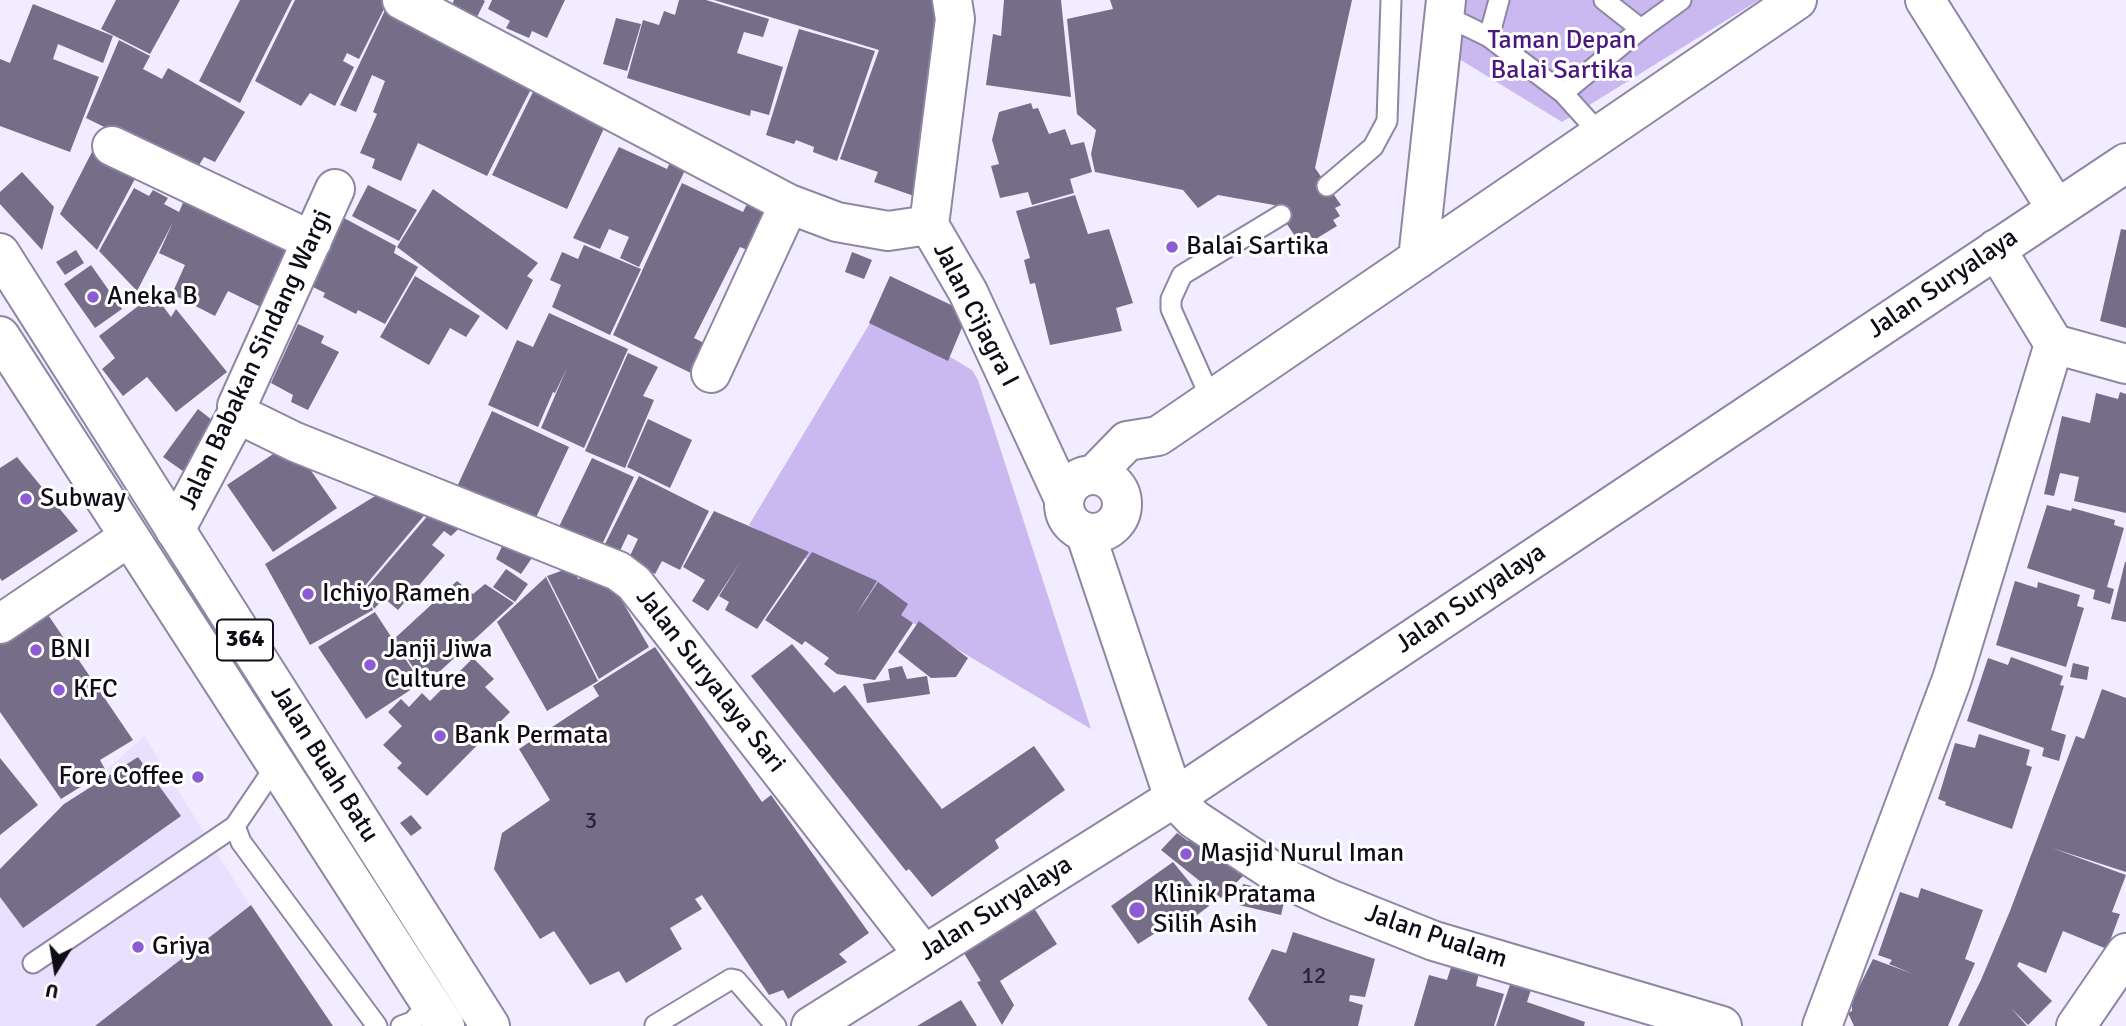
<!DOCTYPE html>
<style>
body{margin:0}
#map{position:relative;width:2126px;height:1026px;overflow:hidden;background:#f1ecff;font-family:Signika,sans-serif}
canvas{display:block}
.north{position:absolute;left:21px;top:935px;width:70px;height:70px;-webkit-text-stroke:5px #fff;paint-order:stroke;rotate:191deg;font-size:19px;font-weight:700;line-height:28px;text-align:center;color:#100c17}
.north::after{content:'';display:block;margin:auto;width:24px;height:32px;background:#100c17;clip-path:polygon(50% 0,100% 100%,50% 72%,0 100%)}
</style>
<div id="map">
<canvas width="2126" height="1026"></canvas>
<div class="north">U</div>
</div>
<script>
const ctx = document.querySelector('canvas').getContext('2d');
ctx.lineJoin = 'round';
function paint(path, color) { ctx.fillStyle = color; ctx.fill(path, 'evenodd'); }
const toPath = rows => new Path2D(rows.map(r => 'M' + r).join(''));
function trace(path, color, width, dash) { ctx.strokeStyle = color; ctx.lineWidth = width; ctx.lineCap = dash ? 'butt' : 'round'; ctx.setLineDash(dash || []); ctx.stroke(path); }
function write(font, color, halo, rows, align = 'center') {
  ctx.font = font + ' Signika,sans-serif'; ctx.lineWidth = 6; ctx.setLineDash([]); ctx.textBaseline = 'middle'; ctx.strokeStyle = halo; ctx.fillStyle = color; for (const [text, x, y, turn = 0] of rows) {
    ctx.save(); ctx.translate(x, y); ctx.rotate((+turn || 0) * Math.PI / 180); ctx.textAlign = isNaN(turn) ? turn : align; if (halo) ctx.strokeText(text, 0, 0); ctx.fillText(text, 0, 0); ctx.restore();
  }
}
const built = toPath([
 [144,736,325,1026,0,1026,0,868]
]);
const green = toPath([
 [1458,0,1759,0,1562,122,1451,54],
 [876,313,972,370,978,380,1091,729,749,525]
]);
const building = toPath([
 [116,0,180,0,150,54,101,29],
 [240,0,292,0,240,103,199,81],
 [295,0,381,0,387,3,359,59,347,53,343,61,354,67,335,106,310,93,301,106,255,81],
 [454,0,483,0,485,1,475,21,450,9],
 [492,0,565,0,547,38,532,31,529,38,506,28,510,21,488,9],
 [679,0,706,0,769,19,763,37,744,32,737,53,783,67,769,115,751,110,750,116,627,78,643,20,659,25,664,11,675,15],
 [714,0,943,0,914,196,874,182,878,172,840,159,879,50],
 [1004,0,1061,0,1071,97,986,85,993,34,1001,36],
 [1110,0,1352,0,1315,168,1341,205,1335,208,1340,216,1333,220,1337,226,1314,240,1308,234,1302,238,1295,236,1274,205,1218,195,1198,208,1183,190,1095,172,1091,154,1096,130,1077,114,1067,19,1113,9],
 [33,4,113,36,103,63,58,44,53,59,99,77,70,152,0,126,0,59,10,63],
 [388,4,534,83,487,176,418,143,401,181,372,168,375,159,360,153,377,114,373,112,385,81,372,75,356,112,340,105],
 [616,18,641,24,627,71,603,64],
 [799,29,875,51,837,161,813,152,814,147,796,140,794,144,766,135],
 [119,40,150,56,143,69,162,79,168,68,245,112,215,162,204,157,195,172,86,118],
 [533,92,605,126,567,209,492,175],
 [1031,103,1033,109,1038,108,1049,134,1065,129,1071,145,1084,142,1092,172,1070,179,1074,193,1032,205,1028,192,1000,198,991,166,999,164,992,140,999,112],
 [619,147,667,169,672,158,687,166,639,267,620,258,629,237,609,229,600,249,573,238],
 [93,150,137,175,97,250,60,214],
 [22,172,54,207,42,250,0,204,0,192],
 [682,183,743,212,750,198,771,209,752,252,740,247,694,338,710,346,695,375,613,335],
 [368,185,417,210,399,241,352,216],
 [134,188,149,196,153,190,168,198,164,204,179,212,186,196,296,248,267,310,228,291,215,316,172,294,185,265,159,253,173,222,137,291,99,251],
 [433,189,538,263,527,276,533,280,507,330,397,247],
 [1075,195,1088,234,1109,229,1133,303,1116,308,1122,331,1050,345,1035,283,1030,284,1024,260,1030,258,1016,211],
 [344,218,396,246,394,253,418,267,385,324,358,310,356,314,323,297,325,293,309,285],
 [2121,229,2126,230,2126,328,2100,321],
 [584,245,641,269,610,335,552,307,561,285,550,280,562,252,578,259],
 [76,250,84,263,65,275,56,262],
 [852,252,872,260,864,279,845,272],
 [91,265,122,309,95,328,64,284],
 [415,276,480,316,466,337,450,328,429,365,380,337],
 [890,276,968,313,948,361,869,323],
 [154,294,171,317,176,309,227,372,176,412,147,377,123,396,102,369,115,358,99,336],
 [549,313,628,349,584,448,541,428,567,368,555,393,553,392,538,427,488,405,517,340,533,347],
 [298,324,324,336,321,343,339,352,308,410,291,402,293,395,271,383],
 [628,353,658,367,643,396,654,400,625,468,585,451],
 [2120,392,2126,394,2126,513,2074,501,2079,477,2060,473,2054,496,2044,494,2062,416,2090,423,2096,393,2118,399],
 [198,409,221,427,187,474,163,457],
 [492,411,569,447,532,526,455,491],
 [648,419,692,440,670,488,627,467],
 [291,442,337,508,273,552,227,485],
 [17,457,78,531,2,581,0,578,0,468],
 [592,458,634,477,598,553,556,533],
 [639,476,709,511,680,570,662,561,655,574,628,560,638,539,628,534,617,557,602,550],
 [393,485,433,505,364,587,373,610,310,645,265,564],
 [2047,505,2071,511,2072,508,2115,520,2114,525,2124,528,2107,587,2114,589,2110,604,2093,599,2095,590,2027,568],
 [436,506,469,519,451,536,444,531,432,545,445,555,398,610,384,598,374,609,366,588],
 [714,511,809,552,757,629,725,610,729,602,719,596,741,561,708,611,692,601,705,580,683,567],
 [506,538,536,552,521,574,496,559],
 [812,552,877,581,856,615,878,582,908,604,901,615,913,623,875,680,837,674,824,664,829,658,805,641,802,645,765,620],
 [2125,562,2126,562,2126,622,2111,619],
 [572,567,578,579,605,572,649,647,599,679,547,576],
 [506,569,528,584,515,602,493,587],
 [546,577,598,681,547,711,497,622],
 [457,581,473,594,485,584,514,603,425,685,394,639],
 [2015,581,2037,588,2038,582,2080,595,2077,606,2084,608,2066,667,1996,645],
 [40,603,133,740,100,760,106,771,61,799,0,712,0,630],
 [375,612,421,683,366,719,318,647],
 [919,621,968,658,956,677,931,678,898,652],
 [792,644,834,693,845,685,942,809,1034,746,1065,790,995,840,999,848,932,897,909,869,906,871,751,676],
 [655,647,762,802,771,795,869,933,839,954,847,962,788,999,783,990,769,995,702,895,695,899,702,909,670,928,682,949,626,983,619,971,590,985,554,931,540,939,494,869,502,833,550,800,519,749,599,696,593,686],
 [2011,657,2063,676,2060,685,2064,686,2051,730,2066,735,2059,761,2042,756,2044,748,1967,721,1988,658,2008,665],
 [473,658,494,679,485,687,510,712,427,796,397,768,402,763,383,745,402,726,388,712,401,699,409,707,422,693,430,701],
 [2073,663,2089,667,2087,680,2070,677],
 [902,666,907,679,927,676,930,694,867,703,863,684,890,680,888,669],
 [2102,689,2126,698,2126,872,2052,848,2126,875,2112,912,2120,914,2107,949,2063,931,2046,973,2019,962,2017,966,2052,1001,2028,1025,2011,1008,2027,1026,1958,1026,1981,980,2010,911,2076,736,2084,739],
 [1979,734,2030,750,2026,765,2032,767,2012,829,1945,805,1946,802,1938,799,1955,743,1975,748],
 [138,757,181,816,23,928,0,897,0,869,64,804],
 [0,758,38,805,0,835],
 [411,815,422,828,411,836,400,823],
 [1201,825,1250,869,1221,898,1161,850,1177,833,1188,841],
 [1173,862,1209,906,1175,932,1168,925,1138,944,1111,906],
 [1243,884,1286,894,1281,915,1239,905],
 [1921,888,1983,910,1965,959,1975,963,1948,1026,1854,1026,1848,1013,1852,1011,1852,1001,1873,959,1913,974,1889,964,1892,960,1878,955,1900,892,1918,898],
 [1030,902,1057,944,1000,981,1014,1005,1002,1025,977,982,981,981,959,945],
 [251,905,333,1026,95,1026],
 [1293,932,1375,959,1365,997,1350,995,1349,1001,1363,1005,1358,1026,1268,1026,1248,999,1272,949,1286,953],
 [1453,961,1480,968,1476,986,1504,994,1494,1026,1414,1026,1429,975,1447,980],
 [1513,976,1533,983,1527,1002,1585,1022,1584,1026,1496,1026],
 [961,1000,977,1026,917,1026]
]);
const service = toPath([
 [1499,0,1489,37,1563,93,1600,134],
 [1604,0,1641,29],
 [1444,15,1489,37],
 [1563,93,1641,29,1681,0],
 [1327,186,1373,147,1387,121,1391,0],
 [1211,399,1171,309,1171,299,1182,275,1281,215],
 [277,764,235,826,241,842,377,1026],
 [33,963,235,826],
 [655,1025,731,979,736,980,776,1026],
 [401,1026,412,1022,431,1003]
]);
const minor = toPath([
 [402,0,789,204,837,222,888,231,929,225],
 [952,0,955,19,929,225,968,292,1064,499],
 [1925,0,2056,208],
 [112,146,312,241],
 [1418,259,1446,0],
 [2054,344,2126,364],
 [711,373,789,204],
 [238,412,242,416,295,442,618,571,634,583,924,955],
 [1094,475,1127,441,1158,436,1797,0],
 '1064 504a29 29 0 1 1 58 0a29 29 0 1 1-58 0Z',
 [175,530,238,412,237,406,335,189],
 [1085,532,1174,798,1194,819,1282,877,1329,899,1434,941,1722,1026],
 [0,624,129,537],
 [1822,1026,1952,679,2054,344,1996,249],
 [2076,1026,2126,953]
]);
const tertiary = toPath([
 [811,1026,1174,798,2126,163]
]);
const primary = toPath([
 [0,253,490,1026],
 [0,336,445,1026]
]);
const markers = [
 [1172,247,7,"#8d5cd5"],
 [93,297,7,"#8d5cd5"],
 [26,499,7,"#8d5cd5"],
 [308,594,7,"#8d5cd5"],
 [36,650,7,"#8d5cd5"],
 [370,665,7,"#8d5cd5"],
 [59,690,7,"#8d5cd5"],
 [440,736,7,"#8d5cd5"],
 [198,777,7,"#8d5cd5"],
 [1186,854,7,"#8d5cd5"],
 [1137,910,9,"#8d5cd5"],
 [138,947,7,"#8d5cd5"]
];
const numberNames = [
 ["3",591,822],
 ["12",1314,977]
];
const shields = [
 [245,640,56]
];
const shieldNames = [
 ["364",245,640]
];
const parkNames = [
 ["Taman Depan",1562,41],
 ["Balai Sartika",1562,71]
];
const poiNames = [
 ["Balai Sartika",1186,247],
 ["Aneka B",107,297],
 ["Subway",40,499],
 ["Ichiyo Ramen",322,594],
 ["BNI",50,650],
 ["Janji Jiwa",384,650],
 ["Culture",384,680],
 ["KFC",73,690],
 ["Bank Permata",454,736],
 ["Fore Coffee",184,777,"right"],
 ["Masjid Nurul Iman",1200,854],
 ["Klinik Pratama",1153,895],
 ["Silih Asih",1153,925],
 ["Griya",152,947]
];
const streetNames = [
 ["Jalan Suryalaya",1943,284,-34],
 ["Jalan Cijagra I",975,315,63],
 ["Jalan Babakan Sindang Wargi",256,360,-65],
 ["Jalan Suryalaya",1471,599,-34],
 ["Jalan Suryalaya Sari",710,681,52],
 ["Jalan Buah Batu",324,764,58],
 ["Jalan Suryalaya",996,909,-32],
 ["Jalan Pualam",1436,937,19]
];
paint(built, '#e9dfff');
paint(green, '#cab8f1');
paint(building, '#766d89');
trace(service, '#8f86a3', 23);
trace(minor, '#8f86a3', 42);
trace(tertiary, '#8f86a3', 42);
trace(primary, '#8f86a3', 42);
trace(service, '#fff', 19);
trace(minor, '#fff', 38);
trace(tertiary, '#fff', 38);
trace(primary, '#fff', 38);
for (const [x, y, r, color] of markers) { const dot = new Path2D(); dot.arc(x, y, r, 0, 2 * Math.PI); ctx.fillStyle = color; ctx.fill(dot); trace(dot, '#fff', 2.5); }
write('23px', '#2a2434', null, numberNames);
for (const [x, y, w] of shields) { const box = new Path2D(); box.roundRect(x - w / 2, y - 20.5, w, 41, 5); ctx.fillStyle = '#fff'; ctx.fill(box); trace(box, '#100c17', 2); }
write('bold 24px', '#100c17', null, shieldNames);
write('26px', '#49187f', '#fff', parkNames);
write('26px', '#100c17', '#fff', poiNames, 'left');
write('26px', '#100c17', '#fff', streetNames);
</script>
